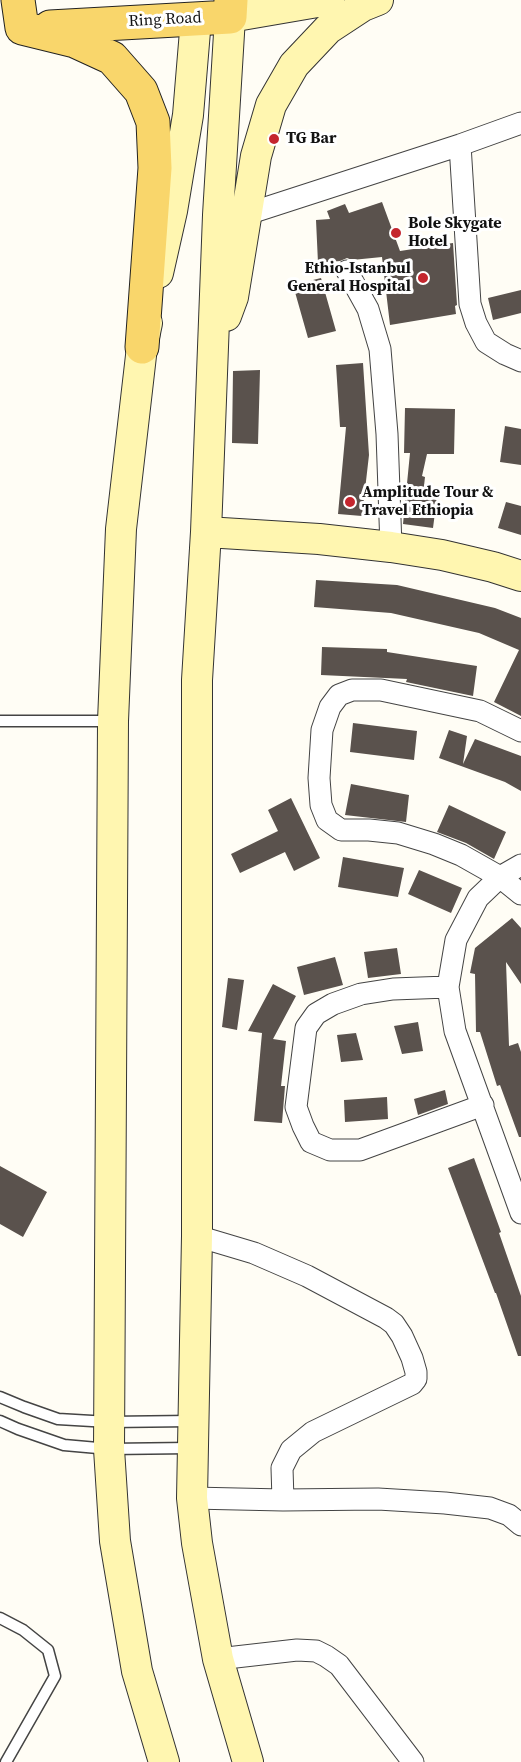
<!DOCTYPE html>
<style>
body{margin:0}
canvas{display:block;background:#fffdf5}
</style>
<canvas width="521" height="1762"></canvas>
<script>
const ctx = document.querySelector('canvas').getContext('2d');
ctx.lineJoin = 'round';
function paint(path, color) { ctx.fillStyle = color; ctx.fill(path, 'evenodd'); }
const toPath = rows => new Path2D(rows.map(r => 'M' + r).join(''));
function trace(path, color, width, dash) { ctx.strokeStyle = color; ctx.lineWidth = width; ctx.lineCap = dash ? 'butt' : 'round'; ctx.setLineDash(dash || []); ctx.stroke(path); }
function write(font, color, halo, rows, align = 'center') {
  ctx.font = font + ' "Source Serif 4",serif'; ctx.lineWidth = 6; ctx.setLineDash([]); ctx.textBaseline = 'middle'; ctx.strokeStyle = halo; ctx.fillStyle = color; for (const [text, x, y, turn = 0] of rows) {
    ctx.save(); ctx.translate(x, y); ctx.rotate((+turn || 0) * Math.PI / 180); ctx.textAlign = isNaN(turn) ? turn : align; if (halo) ctx.strokeText(text, 0, 0); ctx.fillText(text, 0, 0); ctx.restore();
  }
}
const building = toPath([
 [382,202,400,251,453,243,457,305,455,306,456,314,390,325,382,257,352,260,347,258,340,261,318,263,316,220,330,219,327,211,345,204,349,213],
 [321,278,336,331,308,338,293,285],
 [521,290,521,313,493,320,488,298],
 [363,363,369,455,362,516,338,514,346,427,340,427,336,365],
 [260,370,258,444,232,443,233,371],
 [405,408,455,409,454,454,427,454,422,476,425,477,423,495,437,497,433,528,403,524,410,453,404,453],
 [505,426,521,429,521,465,500,462],
 [506,502,521,506,521,535,498,528],
 [316,580,397,585,495,608,521,618,521,716,494,702,519,650,479,633,391,613,314,607],
 [322,647,387,649,387,652,477,666,473,696,406,682,407,679,321,675],
 [353,723,417,731,414,760,350,752],
 [449,730,467,736,463,764,475,739,521,756,521,791,505,782,439,758],
 [351,784,409,795,406,822,345,815],
 [291,798,320,858,294,871,285,852,240,873,231,854,278,831,268,810],
 [449,805,506,832,494,859,466,843,437,832],
 [343,857,404,868,398,897,338,887],
 [419,870,462,888,451,913,408,894],
 [512,918,521,928,521,984,506,962,509,1046,518,1043,521,1052,521,1137,519,1137,500,1085,497,1086,480,1032,476,1032,475,974,470,973,475,948],
 [397,948,401,974,368,978,364,952],
 [335,957,343,985,304,995,297,967],
 [228,978,244,980,237,1030,222,1027],
 [273,984,296,996,273,1039,286,1041,281,1086,285,1086,282,1123,254,1121,262,1033,248,1031],
 [418,1022,423,1051,402,1054,394,1026],
 [356,1033,363,1060,341,1062,337,1035],
 [445,1090,448,1104,418,1115,414,1099],
 [387,1097,388,1119,345,1122,344,1100],
 [474,1158,501,1232,499,1233,521,1296,521,1356,518,1356,496,1293,495,1293,448,1168],
 [0,1166,47,1192,23,1237,0,1224]
]);
const lane = toPath([
 [0,721,111,721],
 [0,1397,24,1407,58,1419,109,1422,191,1421],
 [0,1421,18,1429,64,1445,109,1449,190,1448],
 [0,1618,23,1630,48,1650,55,1676,6,1762]
]);
const street = toPath([
 [460,145,470,304,476,323,486,342,505,354,521,361],
 [247,214,460,145,521,123],
 [347,271,368,309,380,349,387,434,391,547],
 [521,731,480,711,381,690,352,690,339,695,330,707,322,730,319,778,321,805,327,820,341,830,369,830,398,833,434,844,461,855,500,877,521,894],
 [521,865,500,877,478,898,456,940,448,987,455,1031,521,1213],
 [448,987,393,989,361,994,333,1004,316,1014,306,1028,296,1107,303,1126,311,1142,330,1150,360,1150,483,1105],
 [197,1236,254,1253,307,1276,386,1318,394,1324,402,1336,412,1358,416,1372,416,1379,412,1384,313,1432,291,1450,282,1468,283,1500],
 [192,1498,283,1500,378,1499,445,1503,490,1508,509,1515,521,1525],
 [218,1659,297,1650,316,1651,326,1656,339,1665,413,1762]
]);
const secondary = toPath([
 [158,273,172,211,188,115,196,19],
 [226,316,233,297,256,156,271,105,294,65,328,29,363,6,378,0],
 [147,323,142,347,121,529,113,721,109,1449,115,1541,137,1671,164,1762],
 [206,532,319,539,391,547,442,555,493,567,521,576],
 [248,1762,218,1659,197,1543,192,1498,197,1236,197,680,206,532,218,215,230,17,329,0]
]);
const primary = toPath([
 [18,0,22,28,75,41,112,58,141,91,153,122,155,168,142,347],
 [50,27,230,17,231,0]
]);
const markers = [
 [274,139,6,"#c4262e"],
 [396,233,6,"#c4262e"],
 [423,278,6,"#c4262e"],
 [350,502,6,"#c4262e"]
];
const streetNames = [
 ["Ring Road",165,20,-3]
];
const poiNames = [
 ["TG Bar",286,139],
 ["Bole Skygate",408,224],
 ["Hotel",408,242],
 ["Ethio-Istanbul",411,269,"right"],
 ["General Hospital",411,287,"right"],
 ["Amplitude Tour &",362,493],
 ["Travel Ethiopia",362,511]
];
paint(building, '#5a524d');
trace(lane, '#444', 13);
trace(street, '#444', 23);
trace(secondary, '#333', 32);
trace(primary, '#222', 35);
trace(lane, '#fff', 10);
trace(street, '#fff', 21);
trace(secondary, '#fff6b0', 30);
trace(primary, '#f9d66b', 33);
for (const [x, y, r, color] of markers) { const dot = new Path2D(); dot.arc(x, y, r, 0, 2 * Math.PI); ctx.fillStyle = color; ctx.fill(dot); trace(dot, '#fff', 2); }
write('16px', '#111', '#fff', streetNames);
write('bold 16px', '#111', '#fff', poiNames, 'left');
</script>
